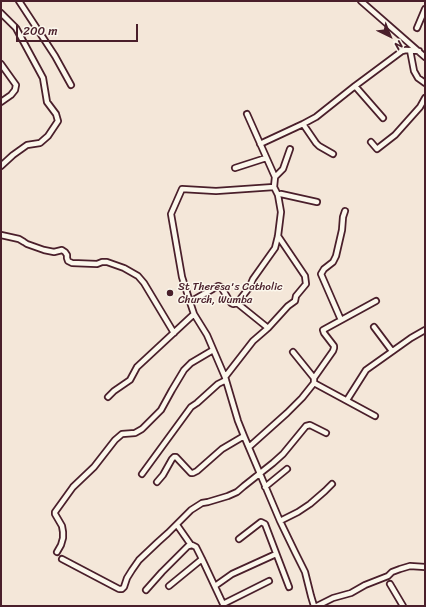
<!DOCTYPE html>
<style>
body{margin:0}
#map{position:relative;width:426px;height:607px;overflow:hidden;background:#f4e7d9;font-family:Sriracha,sans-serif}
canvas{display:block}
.frame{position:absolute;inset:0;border:2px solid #4a1f2b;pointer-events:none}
.north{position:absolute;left:370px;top:16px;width:40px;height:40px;-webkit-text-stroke:3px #fbf7ec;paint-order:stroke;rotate:137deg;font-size:11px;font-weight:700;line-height:16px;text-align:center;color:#4a1f2b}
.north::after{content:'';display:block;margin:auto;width:14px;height:18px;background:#4a1f2b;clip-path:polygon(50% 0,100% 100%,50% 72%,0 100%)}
.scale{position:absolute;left:16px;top:24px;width:122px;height:18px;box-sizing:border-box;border:2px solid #4a1f2b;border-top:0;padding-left:5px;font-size:12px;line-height:14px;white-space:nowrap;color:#4a1f2b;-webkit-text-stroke:3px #fbf7ec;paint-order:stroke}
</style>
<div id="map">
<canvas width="426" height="607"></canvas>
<div class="frame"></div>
<div class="north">N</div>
<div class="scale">200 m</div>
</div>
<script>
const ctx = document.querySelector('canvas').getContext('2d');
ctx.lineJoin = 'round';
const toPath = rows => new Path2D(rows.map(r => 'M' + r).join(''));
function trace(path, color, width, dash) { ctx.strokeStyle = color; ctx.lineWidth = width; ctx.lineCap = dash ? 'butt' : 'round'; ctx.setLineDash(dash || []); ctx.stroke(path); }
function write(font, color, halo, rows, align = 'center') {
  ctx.font = font + ' Sriracha,sans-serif'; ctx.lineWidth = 3; ctx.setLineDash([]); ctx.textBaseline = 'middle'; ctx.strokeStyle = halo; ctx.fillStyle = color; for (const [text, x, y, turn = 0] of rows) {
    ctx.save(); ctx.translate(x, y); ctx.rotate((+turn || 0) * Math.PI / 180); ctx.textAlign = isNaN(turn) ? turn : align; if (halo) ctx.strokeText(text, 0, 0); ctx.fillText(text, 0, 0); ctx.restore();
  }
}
const minor = toPath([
 [19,1,55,56,71,85],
 [361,1,425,57],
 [1,13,16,28,43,78,47,102,56,114,58,121,48,136,40,143,27,145,13,155,1,166],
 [417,28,425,9],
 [410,50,414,71,418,78,425,83],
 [1,64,16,85,15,90,11,95,1,102],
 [355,86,383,118],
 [247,114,275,177,274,187],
 [303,124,316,143,319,146,333,154],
 [371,142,377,149,395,135,420,107,425,98],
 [260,144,303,124,316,117,355,86,402,51,406,50,419,51],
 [235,168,266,158],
 [275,177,283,169,290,149],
 [278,195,281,194,317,202],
 [1,235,19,239,24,242,27,244,44,250,54,252,62,250,65,252,67,255,67,258,68,261,72,263,97,264,102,262,107,262,124,268,138,276,144,283,174,333],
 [190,302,218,286,219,286,221,287,231,303,233,304,237,303,249,288,253,279,275,248,278,236,281,212,278,195,274,187,216,191,182,189,171,214,182,277,190,302,194,314,207,335,225,377,238,421,244,436,280,521,295,552,305,572,311,596,314,606],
 [237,303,268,328],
 [341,320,321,274,324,269,333,262,336,256,342,230,343,217,345,211],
 [374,327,392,351],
 [225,377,253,341,268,328,288,306,295,301,296,296,306,284,305,276,278,236],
 [314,378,333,351,334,348,334,346,324,333,323,330,376,301],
 [314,383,375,416],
 [108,397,114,391,130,380,137,367,194,314],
 [347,400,366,370,411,338,425,330],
 [249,447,287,413,302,398,314,383,314,378,293,352],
 [142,474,191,407,197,403,218,384,226,380],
 [157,482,163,475,172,459,174,457,176,457,191,473,193,473,197,471,222,449,244,436],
 [265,487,287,469],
 [280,521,298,512,310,504,325,491,332,484],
 [177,525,191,545],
 [239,539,261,522,265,524,289,587],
 [57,552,61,545,63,538,63,532,62,526,55,514,55,512,73,487,94,467,115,440,122,434,135,433,142,429,161,410,172,390,184,370,191,363,213,350],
 [62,559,119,589,122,589,124,587,127,578,132,570,139,560,158,542,168,533,191,510,202,503,208,502,228,496,237,492,244,486,273,463,283,454,306,426,310,425,326,433],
 [390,584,403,606],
 [169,586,202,559],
 [215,586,232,574,276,554],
 [146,590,162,572,188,546,192,545,196,547,202,559,224,606],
 [223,604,269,581],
 [317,606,333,598,351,593,365,585,388,576,392,572,400,569,410,566,425,567]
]);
const markers = [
 [170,293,4,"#4a1f2b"]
];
const poiNames = [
 ["St Theresa's Catholic",178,287],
 ["Church, Wumba",178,300]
];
trace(minor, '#4a1f2b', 8);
trace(minor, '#fbf7ec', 4.5);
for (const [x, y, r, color] of markers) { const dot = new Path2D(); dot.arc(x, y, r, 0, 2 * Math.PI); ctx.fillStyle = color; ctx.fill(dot); trace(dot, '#fbf7ec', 1.5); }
write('11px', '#4a1f2b', '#fbf7ec', poiNames, 'left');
</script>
